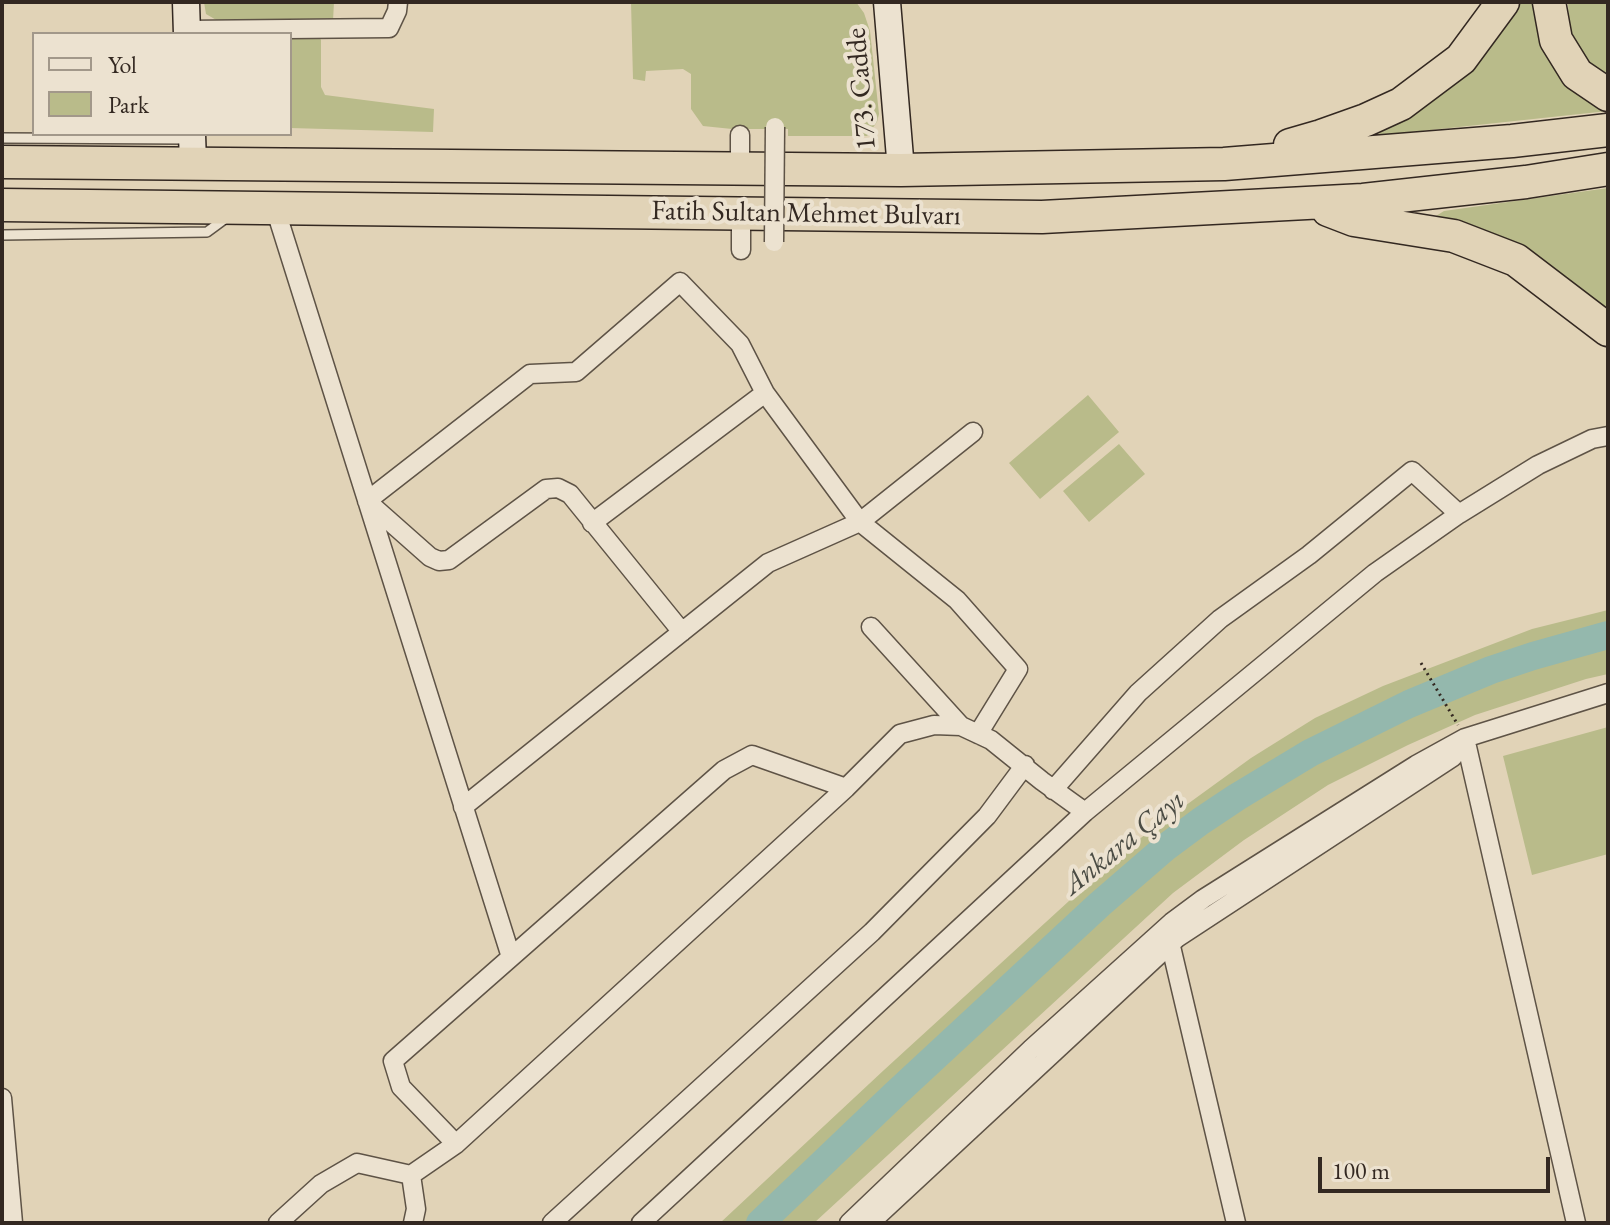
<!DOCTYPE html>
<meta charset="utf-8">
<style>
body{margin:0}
#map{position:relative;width:1610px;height:1225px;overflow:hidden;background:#e1d3b7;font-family:"EB Garamond",serif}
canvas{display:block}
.frame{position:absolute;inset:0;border:4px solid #332821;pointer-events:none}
.legend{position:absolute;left:32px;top:32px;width:260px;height:104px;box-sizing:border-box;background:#ece2d0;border:2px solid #a2988a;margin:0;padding:10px 14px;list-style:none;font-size:24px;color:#332821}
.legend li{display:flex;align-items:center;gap:16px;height:40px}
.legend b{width:40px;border:2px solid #a2988a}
.scale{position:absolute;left:1318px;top:1157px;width:232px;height:36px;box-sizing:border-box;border:4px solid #332821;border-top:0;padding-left:10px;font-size:24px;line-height:28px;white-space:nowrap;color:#332821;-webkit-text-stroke:6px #ece2d0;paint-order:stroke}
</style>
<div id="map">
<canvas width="1610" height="1225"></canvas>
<div class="frame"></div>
<ul class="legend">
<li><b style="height:10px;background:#ece2d0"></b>Yol</li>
<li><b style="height:22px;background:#b9bb8a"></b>Park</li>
</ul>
<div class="scale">100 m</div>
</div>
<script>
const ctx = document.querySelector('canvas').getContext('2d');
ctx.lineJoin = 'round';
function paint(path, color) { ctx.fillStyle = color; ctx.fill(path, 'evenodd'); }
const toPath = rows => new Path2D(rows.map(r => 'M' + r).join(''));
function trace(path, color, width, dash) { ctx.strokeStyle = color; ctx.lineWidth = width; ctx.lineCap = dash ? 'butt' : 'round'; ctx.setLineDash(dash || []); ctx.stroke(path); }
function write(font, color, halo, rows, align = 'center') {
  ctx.font = font + ' "EB Garamond",serif'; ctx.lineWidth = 8; ctx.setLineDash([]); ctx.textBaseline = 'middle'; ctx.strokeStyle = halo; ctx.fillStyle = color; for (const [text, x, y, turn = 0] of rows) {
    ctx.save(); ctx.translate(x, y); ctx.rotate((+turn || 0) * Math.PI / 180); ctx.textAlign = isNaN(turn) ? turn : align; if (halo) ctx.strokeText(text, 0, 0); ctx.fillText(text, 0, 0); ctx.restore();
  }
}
const green = toPath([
 [204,2,334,2,333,21,218,21,206,14],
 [631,2,856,2,864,13,870,31,879,114,877,122,867,136,788,136,788,129,732,129,703,126,691,109,691,74,683,69,646,71,645,81,633,79],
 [1519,2,1547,2,1608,111,1375,136,1431,100],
 [1568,2,1608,2,1608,80,1582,59,1569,35],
 [290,35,319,36,321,40,321,87,325,95,434,109,433,132,290,128],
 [1608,188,1608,318,1540,260,1476,227,1436,216,1444,211],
 [1088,395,1119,432,1040,499,1009,463],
 [1119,444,1145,474,1089,522,1063,491],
 [1608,610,1608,674,1586,679,1475,715,1408,745,1328,785,1244,840,1173,893,814,1223,720,1223,884,1070,1127,848,1251,758,1315,718,1383,686,1532,629],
 [1608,727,1608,854,1532,875,1503,756]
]);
const river = toPath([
 [760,1223,894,1095,1100,904,1166,847,1201,821,1237,797,1310,753,1409,704,1491,670,1533,656,1608,635]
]);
const path = toPath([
 [1421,663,1458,725]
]);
const lane = toPath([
 [2,138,189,139],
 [2,235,207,232,226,218]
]);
const street = toPath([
 [187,30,389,28,397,11,398,2],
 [740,169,740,135],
 [275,208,511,957],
 [741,213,741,250],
 [367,501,530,374,576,372,680,282,740,344,765,393,860,522,957,600,1018,669,978,734],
 [369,503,430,557,439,561,449,560,546,489,558,488,570,494,682,632],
 [592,523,765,393],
 [871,627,961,726],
 [1465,738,1576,1223],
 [1053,790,1138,693,1220,619,1309,555,1412,471,1459,514],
 [463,807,768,563,860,522,973,432],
 [1169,938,1236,1223],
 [2,1098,13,1223],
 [456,1144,401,1087,393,1061,724,770,752,755,846,788],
 [411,1175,416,1209,413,1223],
 [278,1223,321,1184,357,1163,411,1175,456,1144,846,788,900,734,934,725,961,726,991,740,1042,781,1085,812],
 [552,1223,872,932,987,816,1025,765],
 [641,1223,1085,812,1375,573,1459,514,1538,465,1592,439,1608,436],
 [849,1223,1031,1049,1172,922,1203,899,1416,765,1465,738,1608,693],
 [870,1223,1177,938,1453,757]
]);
const secondary = toPath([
 [186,2,187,34],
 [887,2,901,170],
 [192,134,193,164]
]);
const highway = toPath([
 [1549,2,1556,40,1577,74,1608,95],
 [1290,145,1321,136,1366,120,1401,104,1461,59,1503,2],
 [2,162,901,170,1224,164,1512,141,1608,130],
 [2,205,1042,217,1363,200,1526,182,1608,169],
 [1328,210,1354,220,1454,236,1516,260,1608,330]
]);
const streetBridge = toPath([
 [774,242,775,127]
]);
const streetNames = [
 ["173. Cadde",862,89,-95],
 ["Fatih Sultan Mehmet Bulvarı",806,214,1]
];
const waterNames = [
 ["Ankara Çayı",1124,843,-39]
];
paint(green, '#b9bb8a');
trace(river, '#94b8ad', 28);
trace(lane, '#5e5346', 12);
trace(street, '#5e5346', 21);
trace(secondary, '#332821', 29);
trace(highway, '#332821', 35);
trace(path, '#332821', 3, [2, 4]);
trace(lane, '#ece2d0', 9);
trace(street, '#ece2d0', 18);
trace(secondary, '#ece2d0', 26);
trace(highway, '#e1d3b7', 32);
trace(streetBridge, '#5e5346', 21, []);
trace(streetBridge, '#ece2d0', 18);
write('28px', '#332821', '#ece2d0', streetNames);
write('italic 30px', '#4b4c44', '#ece2d0', waterNames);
</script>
